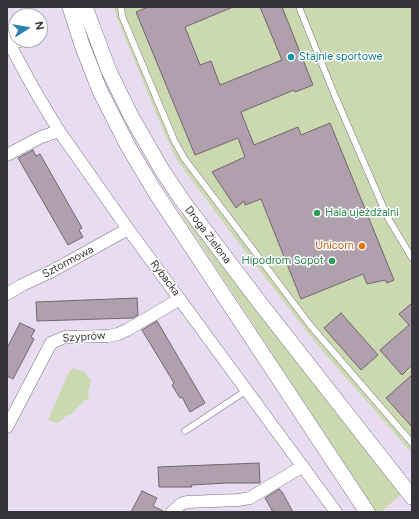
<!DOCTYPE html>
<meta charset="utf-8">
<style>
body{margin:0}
#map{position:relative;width:419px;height:519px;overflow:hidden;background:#e8ddf0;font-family:Figtree,sans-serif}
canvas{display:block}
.frame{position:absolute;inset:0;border:8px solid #38343b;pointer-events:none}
.north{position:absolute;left:8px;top:8px;width:40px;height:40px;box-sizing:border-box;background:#fff;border:1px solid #afaeb1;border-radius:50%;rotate:79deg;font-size:11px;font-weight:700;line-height:16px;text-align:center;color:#38343b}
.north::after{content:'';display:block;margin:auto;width:14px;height:18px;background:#2c82b1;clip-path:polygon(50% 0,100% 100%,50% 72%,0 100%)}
</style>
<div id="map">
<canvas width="419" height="519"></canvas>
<div class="frame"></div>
<div class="north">N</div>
</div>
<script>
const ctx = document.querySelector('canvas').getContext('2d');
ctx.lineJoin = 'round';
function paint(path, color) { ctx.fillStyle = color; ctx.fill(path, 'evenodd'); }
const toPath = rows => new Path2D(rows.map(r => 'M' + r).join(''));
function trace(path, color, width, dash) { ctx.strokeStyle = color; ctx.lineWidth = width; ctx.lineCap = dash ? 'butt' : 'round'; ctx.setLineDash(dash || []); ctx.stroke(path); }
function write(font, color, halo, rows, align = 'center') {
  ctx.font = font + ' Figtree,sans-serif'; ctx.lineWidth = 3; ctx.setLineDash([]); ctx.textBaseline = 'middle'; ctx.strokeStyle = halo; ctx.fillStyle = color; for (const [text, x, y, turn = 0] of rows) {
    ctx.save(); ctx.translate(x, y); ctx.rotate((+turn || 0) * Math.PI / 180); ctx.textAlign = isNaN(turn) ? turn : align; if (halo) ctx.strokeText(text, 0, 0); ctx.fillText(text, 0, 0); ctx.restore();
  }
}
const green = toPath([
 [114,7,412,7,412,453,319,347,228,229,177,160,166,137,117,18],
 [183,213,211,251,401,494,381,512,376,512,181,214],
 [73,368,84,372,91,380,88,392,89,399,85,400,71,414,66,416,61,421,55,423,48,420,69,372]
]);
const building = toPath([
 [148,7,233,7,185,27,200,65,211,61,220,85,282,60,260,7,282,7,313,85,295,92,294,90,241,112,254,145,298,127,301,135,330,123,394,280,387,283,385,280,367,284,363,274,301,299,261,199,245,205,244,201,236,208,212,172,216,170,245,157,238,138,195,155,136,12,148,7],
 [33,150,36,156,40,154,82,228,79,230,83,237,68,245,18,158,33,150],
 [137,298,138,315,133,318,37,321,36,302,137,298],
 [412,303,412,365,402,375,380,350,409,325,399,314,412,303],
 [341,313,378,355,361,370,324,328,341,313],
 [157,321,205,403,190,412,182,397,180,398,172,385,174,383,142,330,157,321],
 [20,323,35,330,31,337,34,339,13,379,7,376,7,348,20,323],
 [412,375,412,427,386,398,412,375],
 [259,463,260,483,227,483,191,485,192,487,159,487,158,467,259,463],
 [279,489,282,492,293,512,273,512,265,498,279,489],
 [142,491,157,498,153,506,165,512,131,512,142,491]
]);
const service = toPath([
 [25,7,29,16],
 [121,7,122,16,174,140,184,158,310,325,412,443],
 [299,7,335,96,388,218,412,258],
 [10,48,29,40],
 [185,431,247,390]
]);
const minor = toPath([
 [7,36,11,47,35,91,59,131,128,229,336,512],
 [7,155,41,137,59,131],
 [7,294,22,285,52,271,128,229],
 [7,427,51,343,65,337,108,336,118,334,127,330,180,299],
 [172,512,181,504,187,502,238,500,250,498,303,466]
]);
const tertiary = toPath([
 [70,7,82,45,100,91,129,148,154,190,367,512],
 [85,7,109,71,131,116,162,170,182,200,260,303,412,497]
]);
const markers = [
 [291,57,4,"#0f9aa8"],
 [317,213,4,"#2e9e5b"],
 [362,246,4,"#e8710a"],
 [332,261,4,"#2e9e5b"]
];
const cultureNames = [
 ["Stajnie sportowe",299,57]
];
const leisureNames = [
 ["Hala ujeżdżalni",325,213],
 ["Hipodrom Sopot",324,261,"right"]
];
const streetNames = [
 ["Droga Zielona",208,235,53],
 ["Sztormowa",68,262,-28],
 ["Rybacka",165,278,53],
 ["Szyprów",84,337,-4]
];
const foodNames = [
 ["Unicorn",354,246]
];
paint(green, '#cad9b0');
paint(building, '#b09fac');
trace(building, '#73636f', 1);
trace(service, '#7b7181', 7);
trace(minor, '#7b7181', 13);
trace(tertiary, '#7b7181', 16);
trace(service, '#fff', 6);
trace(minor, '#fff', 12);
trace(tertiary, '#fff', 15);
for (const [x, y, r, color] of markers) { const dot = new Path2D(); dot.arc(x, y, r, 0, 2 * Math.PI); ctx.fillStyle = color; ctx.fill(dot); trace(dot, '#fff', 1.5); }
write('11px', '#0d838f', '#fff', cultureNames, 'left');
write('11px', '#27864d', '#fff', leisureNames, 'left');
write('11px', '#38343b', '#fff', streetNames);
write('11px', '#c56008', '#fff', foodNames, 'right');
</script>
